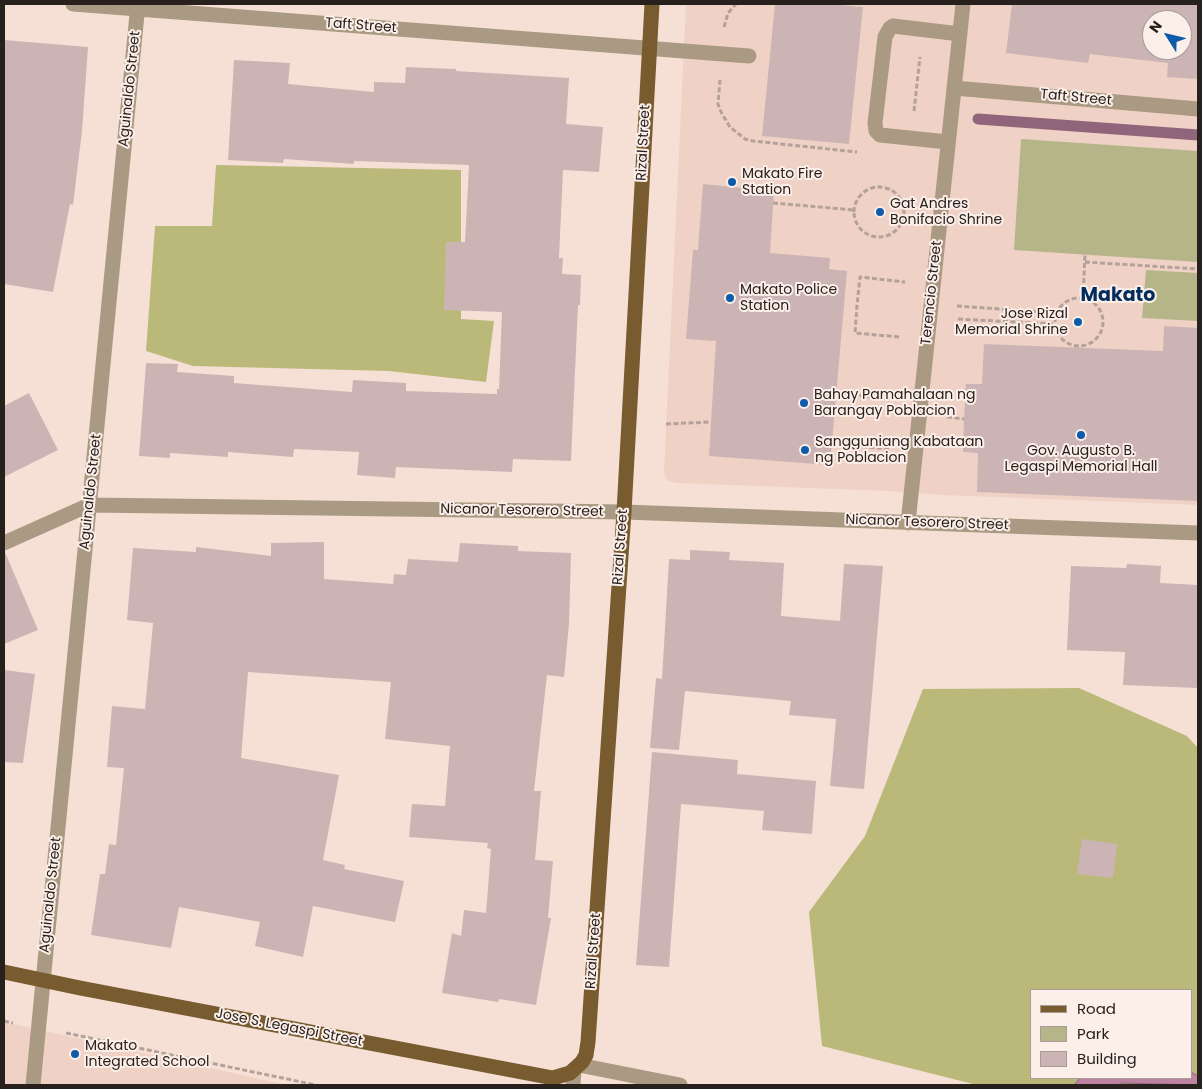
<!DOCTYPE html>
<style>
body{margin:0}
#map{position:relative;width:1202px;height:1089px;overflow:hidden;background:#f6e0d6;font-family:Poppins,sans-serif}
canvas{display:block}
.frame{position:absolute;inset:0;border:5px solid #28201d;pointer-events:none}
.legend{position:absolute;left:1030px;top:989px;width:162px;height:90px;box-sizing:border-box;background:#fcefe9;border:1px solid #a79c97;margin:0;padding:6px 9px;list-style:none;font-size:15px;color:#28201d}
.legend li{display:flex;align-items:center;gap:10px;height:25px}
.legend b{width:25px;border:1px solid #a79c97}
.north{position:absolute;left:1142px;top:10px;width:50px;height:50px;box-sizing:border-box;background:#fcefe9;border:1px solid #a79c97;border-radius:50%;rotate:306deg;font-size:14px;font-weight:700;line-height:20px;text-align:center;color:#28201d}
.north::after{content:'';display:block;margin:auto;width:18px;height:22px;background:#0d5baa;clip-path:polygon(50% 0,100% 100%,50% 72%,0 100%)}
</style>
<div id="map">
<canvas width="1202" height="1089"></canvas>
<div class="frame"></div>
<ul class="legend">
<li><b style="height:6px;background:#785c30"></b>Road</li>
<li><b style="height:14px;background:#b6b58a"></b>Park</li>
<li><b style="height:14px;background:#ccb4b5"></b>Building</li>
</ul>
<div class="north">N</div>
</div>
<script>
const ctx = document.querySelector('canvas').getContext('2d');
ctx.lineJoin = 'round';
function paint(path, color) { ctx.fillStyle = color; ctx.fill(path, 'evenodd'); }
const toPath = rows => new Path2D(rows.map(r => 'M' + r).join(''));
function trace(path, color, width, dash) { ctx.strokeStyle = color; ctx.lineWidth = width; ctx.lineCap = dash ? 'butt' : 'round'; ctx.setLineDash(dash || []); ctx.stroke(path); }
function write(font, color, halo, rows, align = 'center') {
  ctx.font = font + ' Poppins,sans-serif'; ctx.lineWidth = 4; ctx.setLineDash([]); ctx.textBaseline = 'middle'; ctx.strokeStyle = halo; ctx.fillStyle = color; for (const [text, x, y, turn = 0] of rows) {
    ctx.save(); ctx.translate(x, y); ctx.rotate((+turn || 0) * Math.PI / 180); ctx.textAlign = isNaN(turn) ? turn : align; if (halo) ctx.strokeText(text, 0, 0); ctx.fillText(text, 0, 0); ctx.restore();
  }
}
const built = toPath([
 [686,4,1198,4,1198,505,942,495,888,491,677,483,669,481,665,477,664,470],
 [1152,20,1182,20,1182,50,1152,50],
 [4,1022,287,1085,4,1085]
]);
const green = toPath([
 [1021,139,1198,151,1198,262,1014,250],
 [1146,270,1198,273,1198,321,1142,318]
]);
const forest = toPath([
 [216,165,461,170,461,319,494,321,486,382,389,371,193,366,146,351,155,226,212,226],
 [1079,688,1187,736,1198,748,1198,1085,977,1085,822,1046,809,912,865,836,923,689],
 [1031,990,1191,990,1191,1078,1031,1078]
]);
const water = toPath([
 [1191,1072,1198,1076,1198,1085,1121,1083,1118,1085,1074,1085,1080,1078,1191,1078,1191,1072]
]);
const stream = toPath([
 [978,119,1198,135]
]);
const building = toPath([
 [775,4,828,4,863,7,849,144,762,136],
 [1012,4,1198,4,1198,79,1167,77,1168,63,1090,54,1088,63,1006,53],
 [1152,20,1182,20,1182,50,1152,50],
 [4,40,88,47,82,131,73,205,70,204,53,292,4,284],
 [234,60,290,63,288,84,374,92,374,82,405,83,406,67,456,69,456,71,569,78,566,124,603,127,599,172,563,170,559,258,563,258,562,274,581,275,580,305,578,305,571,461,513,459,512,472,396,467,395,478,357,475,359,452,294,449,293,457,228,452,228,457,170,453,170,458,139,456,146,363,178,364,177,372,234,376,234,383,352,392,353,380,406,383,406,391,497,394,497,389,499,389,502,312,444,310,446,242,465,242,469,165,354,161,354,164,284,159,283,163,228,160],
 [703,184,774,191,770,253,830,258,829,269,847,271,830,465,709,456,716,341,686,339,693,250,698,250],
 [1164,326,1198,328,1198,501,977,492,978,453,963,452,964,419,966,384,982,384,984,344,1163,351],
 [29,393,58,450,4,477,4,406],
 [324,542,324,579,393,584,394,574,406,575,408,559,458,562,460,543,518,546,518,551,571,553,569,624,564,677,547,675,534,791,541,791,535,860,553,861,548,918,551,918,536,1005,499,999,498,1002,442,993,452,933,461,936,464,910,486,913,491,849,487,848,488,843,409,837,412,804,445,806,450,746,385,739,391,682,248,672,241,758,339,775,323,860,345,865,344,869,404,881,395,922,313,906,303,957,255,946,260,922,179,907,171,948,91,935,100,874,105,874,109,844,116,845,124,768,107,767,112,706,145,709,153,623,127,620,133,548,196,552,196,547,271,556,271,543],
 [690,550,730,552,729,560,784,563,781,616,840,621,844,564,883,566,864,789,830,786,836,719,789,715,791,701,685,691,679,750,650,748,656,678,662,679,669,559,690,560],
 [4,552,5,552,38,630,4,644],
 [1127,564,1161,566,1160,583,1198,585,1198,688,1123,685,1125,652,1067,650,1071,566,1126,568],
 [4,670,35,674,23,763,4,762],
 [652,752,738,760,737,774,816,781,812,834,762,830,764,811,681,804,669,967,636,965],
 [1082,839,1117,844,1113,878,1077,874]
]);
const path = toPath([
 [724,27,728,13,736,4],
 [720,80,718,104,721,112,730,127,745,139,753,141,857,152],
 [914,111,920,57],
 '854 212a25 25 0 1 1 50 0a25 25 0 1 1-50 0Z',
 [773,203,854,210],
 [1085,262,1198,269],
 [1083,298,1085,254],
 '1055 322a24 24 0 1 1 48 0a24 24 0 1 1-48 0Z',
 [957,306,1057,313],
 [958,319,1055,324],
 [899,337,855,333,857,305,860,277,905,282],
 [837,393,893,399],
 [947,417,964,419],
 [666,424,711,422],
 [832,444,889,449],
 [4,1021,13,1023],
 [66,1033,316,1085]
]);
const minor = toPath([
 [73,4,749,56],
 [954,88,1198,109],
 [948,142,880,135,876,131,875,123,885,37,890,28,893,26,960,34],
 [908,523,963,4],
 [4,543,89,505,624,512,1198,533],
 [579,1065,680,1085],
 [33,1085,138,4],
 [573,1085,574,1070]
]);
const major = toPath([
 [4,972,80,988,553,1078,570,1073,582,1062,586,1055,588,1042,624,512,652,4]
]);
const markers = [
 [732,182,5,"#0d5baa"],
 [880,212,5,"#0d5baa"],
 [730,298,5,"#0d5baa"],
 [1078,322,5,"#0d5baa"],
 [804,403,5,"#0d5baa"],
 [1081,435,5,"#0d5baa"],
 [805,450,5,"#0d5baa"],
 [75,1054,5,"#0d5baa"]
];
const streetNames = [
 ["Taft Street",361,26,4],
 ["Aguinaldo Street",130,89,-84],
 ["Taft Street",1076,98,5],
 ["Rizal Street",644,143,-87],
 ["Terencio Street",932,293,-84],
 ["Aguinaldo Street",91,492,-84],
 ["Nicanor Tesorero Street",522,511,1],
 ["Nicanor Tesorero Street",927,523,2],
 ["Rizal Street",621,547,-86],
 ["Aguinaldo Street",51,895,-84],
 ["Rizal Street",594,951,-86],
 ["Jose S. Legaspi Street",289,1028,11]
];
const poiNames = [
 ["Makato Fire",742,174],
 ["Station",742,190],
 ["Gat Andres",890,204],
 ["Bonifacio Shrine",890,220],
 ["Makato Police",740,290],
 ["Station",740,306],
 ["Jose Rizal",1068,314,"right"],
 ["Memorial Shrine",1068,330,"right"],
 ["Bahay Pamahalaan ng",814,395],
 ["Barangay Poblacion",814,411],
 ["Sangguniang Kabataan",815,442],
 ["ng Poblacion",815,458],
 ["Gov. Augusto B.",1081,451,"center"],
 ["Legaspi Memorial Hall",1081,467,"center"],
 ["Makato",85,1046],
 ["Integrated School",85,1062]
];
const districtNames = [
 ["Makato",1118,296]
];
paint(built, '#efd2c5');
paint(green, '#b6b58a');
paint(forest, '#bbb97a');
paint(water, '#bd83a3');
trace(water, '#90657b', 1);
trace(stream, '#90657b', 11);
paint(building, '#ccb4b5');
trace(path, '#b4a29a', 3, [5, 2.5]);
trace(minor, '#ab9a83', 15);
trace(major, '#785c30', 15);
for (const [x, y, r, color] of markers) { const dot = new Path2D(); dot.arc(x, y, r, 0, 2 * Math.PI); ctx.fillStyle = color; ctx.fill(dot); trace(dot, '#fcefe9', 2); }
write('14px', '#28201d', '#fcefe9', streetNames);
write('14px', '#28201d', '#fcefe9', poiNames, 'left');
write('bold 19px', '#002d5e', '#fcefe9', districtNames);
</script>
